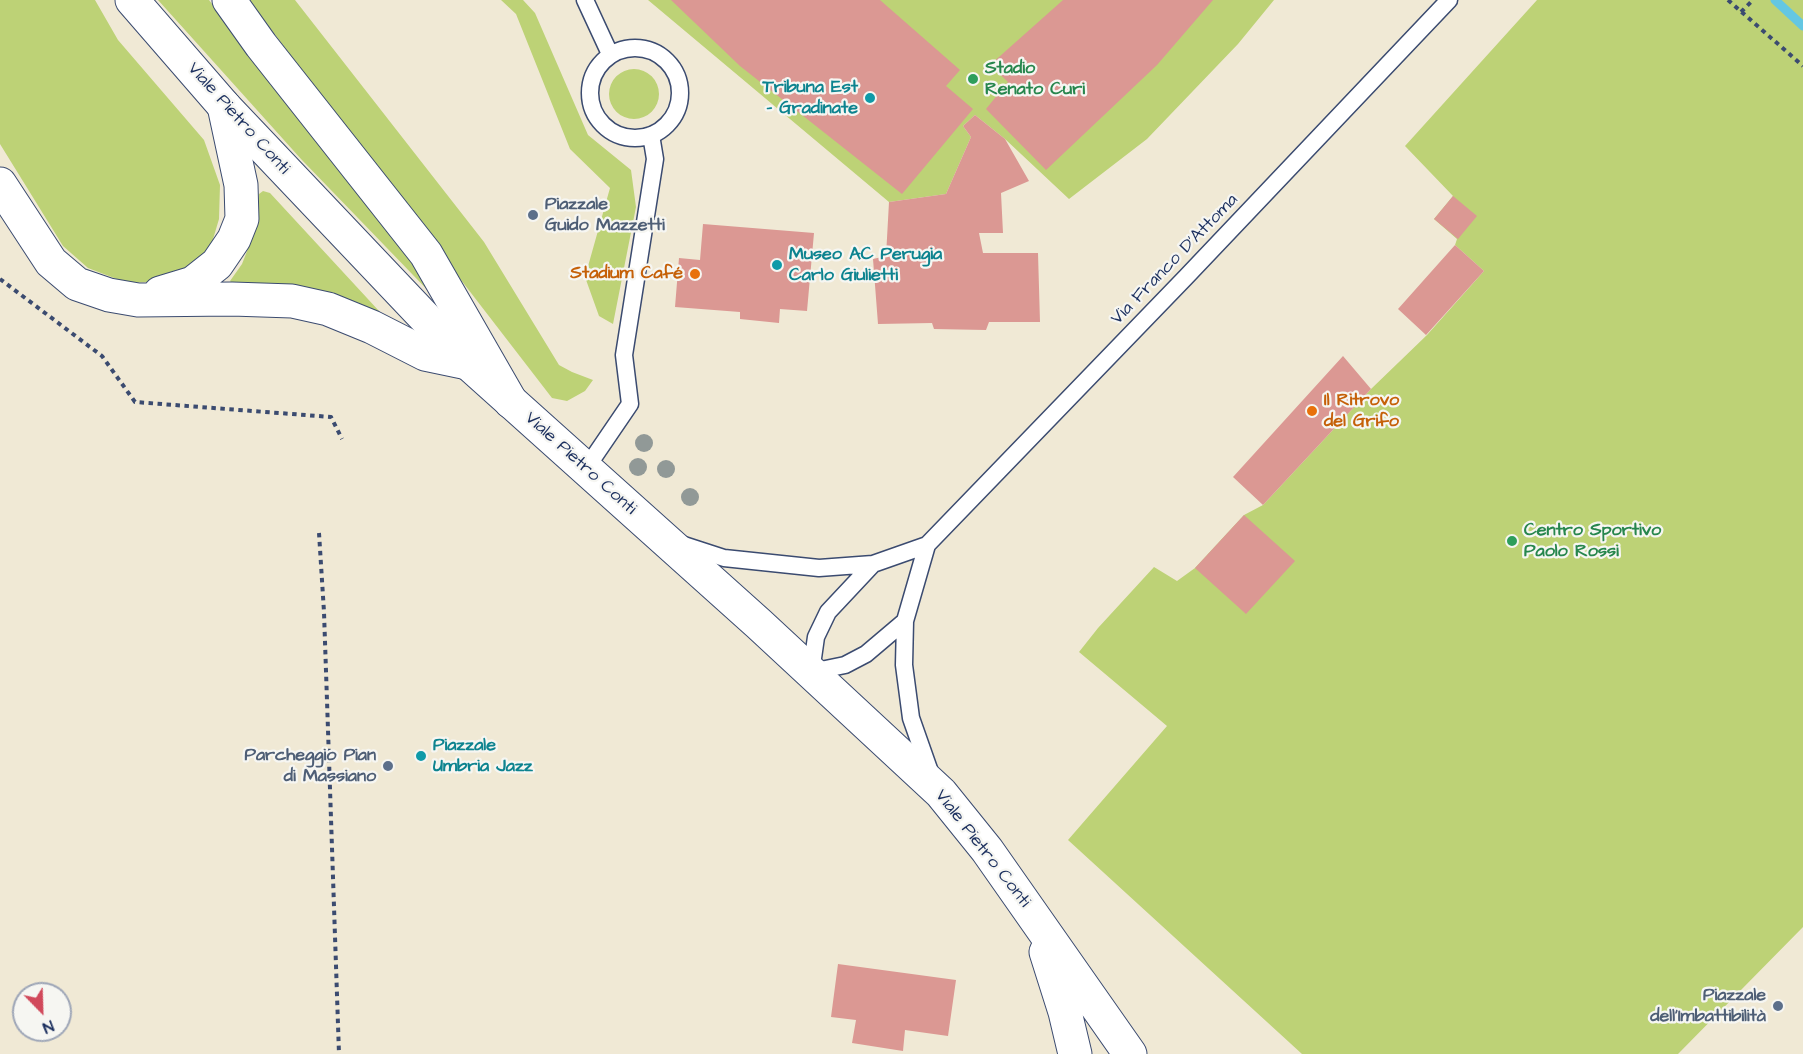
<!DOCTYPE html>
<meta charset="utf-8">
<style>
body{margin:0}
#map{position:relative;width:1803px;height:1054px;overflow:hidden;background:#f0e9d5;font-family:"Architects Daughter",sans-serif}
canvas{display:block}
.north{position:absolute;left:12px;top:982px;width:60px;height:60px;box-sizing:border-box;background:#f6f6f2;border:2px solid #9ea6b7;border-radius:50%;rotate:157deg;font-size:16px;font-weight:700;line-height:24px;text-align:center;color:#1b2f5e}
.north::after{content:'';display:block;margin:auto;width:21px;height:27px;background:#d1495b;clip-path:polygon(50% 0,100% 100%,50% 72%,0 100%)}
</style>
<div id="map">
<canvas width="1803" height="1054"></canvas>
<div class="north">N</div>
</div>
<script>
const ctx = document.querySelector('canvas').getContext('2d');
ctx.lineJoin = 'round';
function paint(path, color) { ctx.fillStyle = color; ctx.fill(path, 'evenodd'); }
const toPath = rows => new Path2D(rows.map(r => 'M' + r).join(''));
function trace(path, color, width, dash) { ctx.strokeStyle = color; ctx.lineWidth = width; ctx.lineCap = dash ? 'butt' : 'round'; ctx.setLineDash(dash || []); ctx.stroke(path); }
function write(font, color, halo, rows, align = 'center') {
  ctx.font = font + ' "Architects Daughter",sans-serif'; ctx.lineWidth = 4.5; ctx.setLineDash([]); ctx.textBaseline = 'middle'; ctx.strokeStyle = halo; ctx.fillStyle = color; for (const [text, x, y, turn = 0] of rows) {
    ctx.save(); ctx.translate(x, y); ctx.rotate((+turn || 0) * Math.PI / 180); ctx.textAlign = isNaN(turn) ? turn : align; if (halo) ctx.strokeText(text, 0, 0); ctx.fillText(text, 0, 0); ctx.restore();
  }
}
const green = toPath([
 [0,0,95,0,118,40,204,140,220,185,219,219,211,246,197,267,168,281,127,283,88,268,63,246,0,144],
 [158,0,209,0,369,207,433,287,441,304,301,159],
 [249,0,295,0,484,242,559,365,572,372,593,380,585,391,567,401,552,398,387,184],
 [501,0,523,0,535,13,588,135,631,170,636,207,613,324,599,316,585,277,610,188,570,149,516,14],
 [648,0,1274,0,1238,44,1147,139,1069,199,1005,139,975,115,963,126,971,137,946,194,889,202],
 [1537,0,1803,0,1803,927,1678,1054,1302,1054,1068,840,1167,726,1079,652,1098,628,1154,567,1177,581,1195,568,1244,515,1263,505,1371,389,1427,335,1484,271,1455,245,1457,239,1434,219,1453,196,1405,146],
 '609 94a25 25 0 1 1 50 0a25 25 0 1 1-50 0Z',
 [263,191,270,193,379,311,370,313,235,286,230,281,242,264,251,241,258,215,259,194]
]);
const stream = toPath([
 [1775,0,1803,26]
]);
const building = toPath([
 [671,0,880,0,960,70,946,86,973,109,902,194,740,66],
 [1063,0,1213,0,1157,65,1046,170,986,109,1008,82,990,65],
 [975,115,1005,139,1029,181,1001,193,1003,233,979,233,983,253,1038,253,1040,322,989,322,986,330,934,329,932,323,878,324,873,259,886,256,889,202,946,194,971,137,963,126],
 [1453,196,1477,216,1458,239,1434,219],
 [703,224,814,233,807,311,780,309,779,323,740,319,740,312,675,307,679,258,700,260],
 [1455,245,1484,271,1426,335,1398,309],
 [1343,356,1371,389,1263,505,1233,477],
 [1244,515,1295,561,1246,614,1195,568],
 [838,964,956,980,948,1036,905,1030,903,1051,852,1043,856,1020,831,1017]
]);
const path = toPath([
 [1728,0,1803,66],
 [1741,12,1753,0],
 [0,279,102,356,135,402,331,417,342,439],
 [319,533,324,612,339,1054]
]);
const service = toPath([
 [585,0,610,54],
 '590 93a45 45 0 1 1 90 0a45 45 0 1 1-90 0Z',
 [585,470,630,404,624,355,655,159,651,135],
 [681,544,724,558,819,568,873,564,927,545,1186,277,1449,0],
 [927,545,905,621,904,665,911,718,930,772],
 [873,564,828,612,816,637,811,672,845,665,866,654,905,621]
]);
const tertiary = toPath([
 [132,0,224,106,468,363,759,624,941,793,987,850,1130,1054],
 [1046,952,1065,1012,1075,1054]
]);
const secondary = toPath([
 [229,0,261,45,426,254,511,402],
 [0,184,51,262,77,284,109,295,138,300,232,299,292,301,328,309,372,327,425,354,468,363],
 [160,293,193,283,217,264,234,239,242,219,241,185,224,106]
]);
const trees = [
 [644,443],
 [638,467],
 [666,469],
 [690,497]
];
const markers = [
 [973,79,6,"#2e9e5b"],
 [870,98,6,"#0f9aa8"],
 [533,215,6,"#5c6f8a"],
 [777,265,6,"#0f9aa8"],
 [695,274,6,"#e8710a"],
 [1312,411,6,"#e8710a"],
 [1512,541,6,"#2e9e5b"],
 [421,756,6,"#0f9aa8"],
 [388,766,6,"#5c6f8a"],
 [1778,1006,6,"#5c6f8a"]
];
const leisureNames = [
 ["Stadio",985,69],
 ["Renato Curi",985,90],
 ["Centro Sportivo",1524,531],
 ["Paolo Rossi",1524,552]
];
const cultureNames = [
 ["Tribuna Est",858,88,"right"],
 ["- Gradinate",858,109,"right"],
 ["Museo AC Perugia",789,255],
 ["Carlo Giulietti",789,276],
 ["Piazzale",433,746],
 ["Umbria Jazz",433,767]
];
const streetNames = [
 ["Viale Pietro Conti",238,119,48],
 ["Via Franco D'Attoma",1175,260,-46],
 ["Viale Pietro Conti",580,464,42],
 ["Viale Pietro Conti",982,849,52]
];
const serviceNames = [
 ["Piazzale",545,205,"left"],
 ["Guido Mazzetti",545,226,"left"],
 ["Parcheggio Pian",376,756],
 ["di Massiano",376,777],
 ["Piazzale",1766,996],
 ["dell’Imbattibilità",1766,1017]
];
const foodNames = [
 ["Stadium Café",683,274],
 ["Il Ritrovo",1324,401,"left"],
 ["del Grifo",1324,422,"left"]
];
paint(green, '#bdd276');
trace(stream, '#64c7e2', 9);
paint(building, '#db9893');
trace(service, '#3b4b70', 19);
trace(tertiary, '#3b4b70', 35);
trace(secondary, '#3b4b70', 35);
trace(path, '#3b4b70', 4, [4.5, 4.5]);
trace(service, '#fff', 16);
trace(tertiary, '#fff', 33);
trace(secondary, '#fff', 33);
ctx.fillStyle = '#919997';
for (const [x, y] of trees) { ctx.beginPath(); ctx.arc(x, y, 9, 0, 2 * Math.PI); ctx.fill(); }
for (const [x, y, r, color] of markers) { const dot = new Path2D(); dot.arc(x, y, r, 0, 2 * Math.PI); ctx.fillStyle = color; ctx.fill(dot); trace(dot, '#f6f6f2', 2); }
write('bold 18px', '#27864d', '#f6f6f2', leisureNames, 'left');
write('bold 18px', '#0d838f', '#f6f6f2', cultureNames, 'left');
write('18px', '#1b2f5e', '#f6f6f2', streetNames);
write('bold 18px', '#4e5e75', '#f6f6f2', serviceNames, 'right');
write('bold 18px', '#c56008', '#f6f6f2', foodNames, 'right');
</script>
